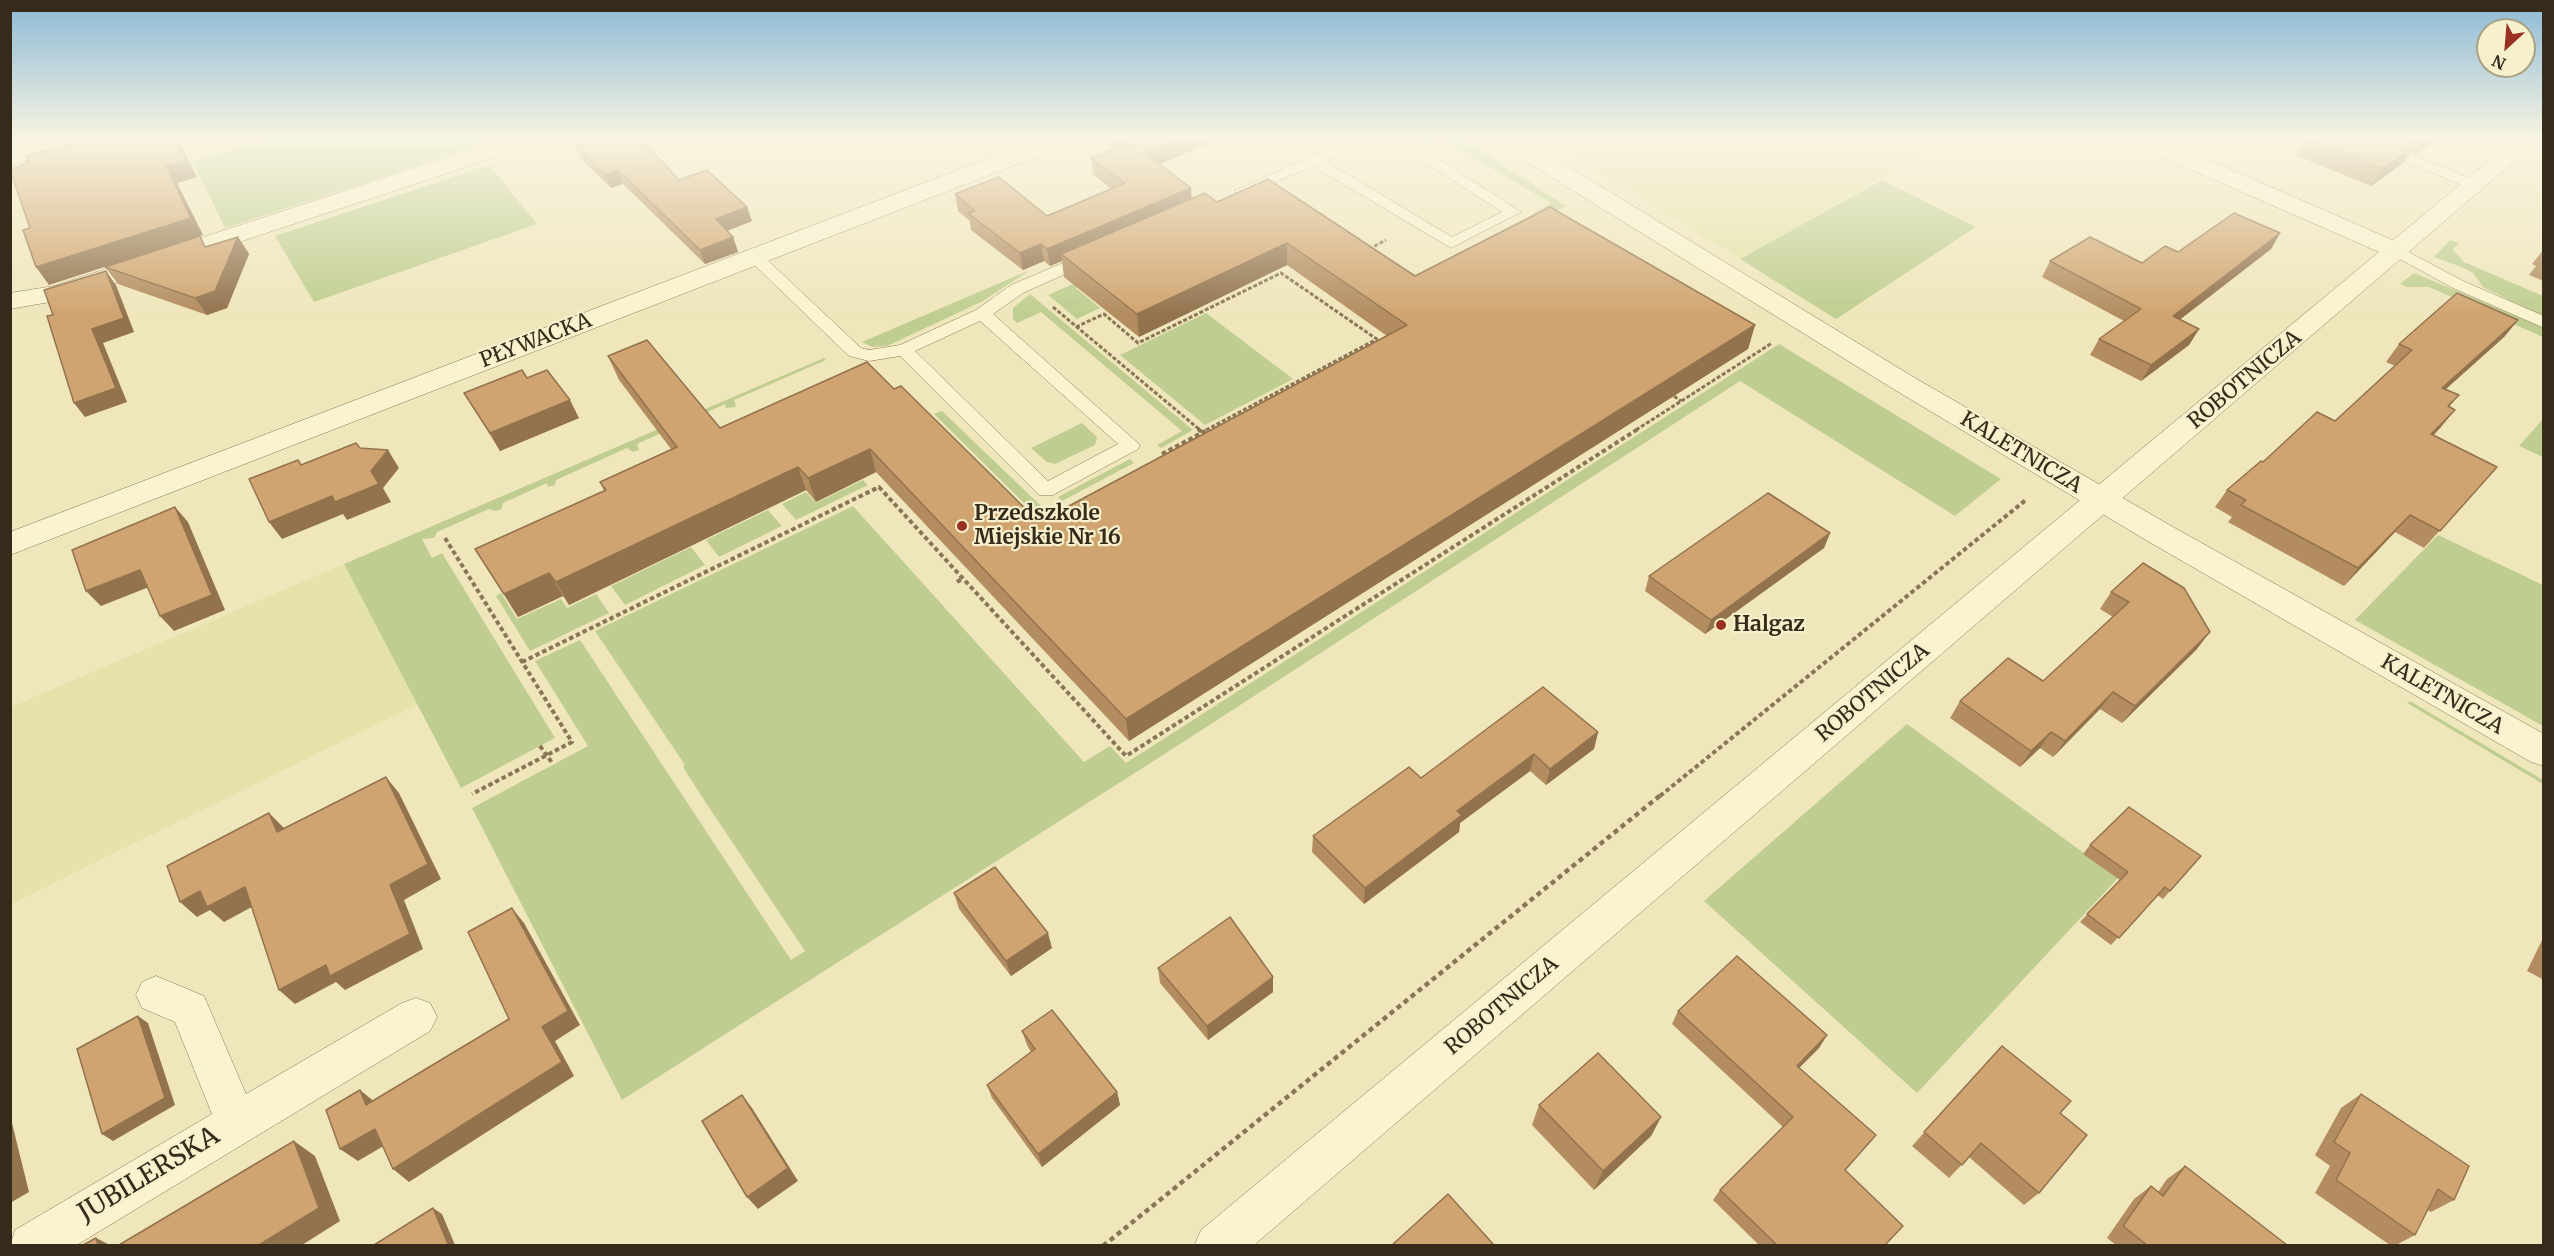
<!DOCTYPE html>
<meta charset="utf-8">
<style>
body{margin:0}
#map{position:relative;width:2554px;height:1256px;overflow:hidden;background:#f0e6bc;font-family:Merriweather,serif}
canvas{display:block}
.frame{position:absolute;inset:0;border:12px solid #362b1b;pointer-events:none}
.north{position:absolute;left:2476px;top:18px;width:60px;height:60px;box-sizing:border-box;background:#f7f0cc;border:2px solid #aaa185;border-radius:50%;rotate:206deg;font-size:16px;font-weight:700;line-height:24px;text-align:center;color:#362b1b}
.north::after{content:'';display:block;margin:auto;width:21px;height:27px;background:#993022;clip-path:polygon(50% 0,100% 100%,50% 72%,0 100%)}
</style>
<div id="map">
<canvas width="2554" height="1256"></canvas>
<div class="frame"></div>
<div class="north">N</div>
</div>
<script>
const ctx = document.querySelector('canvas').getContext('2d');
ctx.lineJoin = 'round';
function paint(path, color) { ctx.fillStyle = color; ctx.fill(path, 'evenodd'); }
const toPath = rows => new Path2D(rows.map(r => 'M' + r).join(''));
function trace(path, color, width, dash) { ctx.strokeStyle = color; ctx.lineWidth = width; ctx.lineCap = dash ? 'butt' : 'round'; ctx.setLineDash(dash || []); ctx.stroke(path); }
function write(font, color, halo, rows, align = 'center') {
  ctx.font = font + ' Merriweather,serif'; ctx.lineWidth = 4.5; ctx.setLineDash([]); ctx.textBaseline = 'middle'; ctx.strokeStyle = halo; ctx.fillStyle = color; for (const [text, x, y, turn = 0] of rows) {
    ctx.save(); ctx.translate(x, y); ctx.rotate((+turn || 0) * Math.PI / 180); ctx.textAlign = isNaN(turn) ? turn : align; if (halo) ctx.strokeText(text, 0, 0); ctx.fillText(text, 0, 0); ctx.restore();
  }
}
const farmland = toPath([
 [1545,139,1950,139,1740,259],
 [344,564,418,704,11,904,11,707]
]);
const green = toPath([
 [267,139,499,139,225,228,193,162],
 [1416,139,1462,139,1566,206,1544,218,1534,213,1551,203,1443,140,1424,148],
 [489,165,537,224,314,302,275,236],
 [1882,180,1976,227,1836,319,1740,259],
 [1255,203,1259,205,1076,288,1100,308,1077,319,1048,295],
 [2450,240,2459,243,2453,250,2464,262,2543,296,2543,317,2483,287,2473,273,2464,268,2434,257],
 [1030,270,983,301,887,346,873,347,862,342],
 [2414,273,2543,327,2543,337,2429,287,2408,287,2400,284],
 [1030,294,1193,430,1161,448,1157,445,1182,431,1041,312,1017,323,1013,319,1013,308],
 [1206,313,1293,379,1205,425,1120,355],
 [1779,344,2001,479,1955,516,1740,381,1177,746,622,1100,472,808,588,746,535,661,580,640,791,960,805,951,706,803,683,767,685,765,595,631,853,506,1084,762,1110,746,1126,763],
 [824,358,826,360,734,400,736,407,726,408,725,404,637,444,639,450,633,452,627,448,556,480,555,485,548,487,547,483,503,503,501,509,496,511,489,509,437,532,434,538,422,539,432,558,442,553,555,738,461,788,344,564],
 [942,411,1041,506,1045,510,1036,515,934,414],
 [2543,419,2543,457,2519,446],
 [1082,423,1097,437,1095,445,1055,464,1047,462,1031,448],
 [1130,459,1134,463,1062,501,1058,497],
 [863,480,868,485,796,520,782,504,806,492,816,503],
 [768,510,782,526,719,557,706,540],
 [2438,535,2543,585,2543,726,2355,620],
 [691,547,705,565,625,605,611,586],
 [501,593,517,619,561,599,567,608,596,594,609,613,530,651,496,596],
 [2410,701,2543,780,2543,784,2407,703],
 [1907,724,2118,878,1917,1093,1704,901]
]);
const pathFar2 = toPath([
 [1369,249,1386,240],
 [1053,307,1200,430],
 [1076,327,1104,314,1138,343,1281,273,1381,342],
 [1669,393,1681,401],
 [1206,430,1377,339],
 [1636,430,1772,343]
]);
const pathFar1 = toPath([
 [1198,429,1208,437],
 [1162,454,1209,429],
 [445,538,572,742,472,794],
 [957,582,963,578],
 [522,662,879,487,1126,756,1638,429],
 [540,746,553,764],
 [1660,796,2027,499]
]);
const path = toPath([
 [1103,1246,1662,794]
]);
const service = toPath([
 [1350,139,1370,139,1325,161,1452,237,1502,212,1389,139,1407,139,1521,212,1451,248,1313,166,1247,194,1237,194,1234,191,1350,139],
 [2351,139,2372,139,2479,182,2482,185,2479,188,2469,188,2351,139],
 [2397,246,2463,281,2544,316,2544,328,2451,287,2391,254,2389,251,2391,248,2397,246],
 [755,252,761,254,861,348,869,350,900,345,976,310,1011,285,1084,254,1096,254,1098,257,1096,260,1023,293,993,314,1140,445,1138,449,1053,495,1039,495,900,356,869,361,849,356,749,260,747,257,755,252],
 [980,321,1118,444,1048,481,915,351,980,321]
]);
const minor = toPath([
 [49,139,87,139,84,144,10,165,10,151,49,139],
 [503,139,538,139,535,144,67,299,10,309,10,293,54,286,503,139],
 [1039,139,1072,139,1069,144,10,555,10,532,1039,139],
 [1495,139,1523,139,1915,378,2173,527,2544,734,2544,766,2531,762,2151,543,1895,390,1498,144,1495,139],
 [2130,139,2161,139,2406,246,2410,251,2406,256,2397,259,2388,256,2133,144,2130,139],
 [156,976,204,996,246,1094,402,1003,416,998,430,1003,437,1017,430,1031,75,1246,10,1246,15,1230,212,1114,175,1022,142,1008,136,995,142,982,156,976]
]);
const tertiary = toPath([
 [2515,139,2540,139,1253,1246,1194,1246,1201,1230,2515,139]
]);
const wall = toPath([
 [573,139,641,139,679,180,752,221,727,231,733,237,738,252,705,264,623,184,611,188,581,159],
 [1102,139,1219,139,1159,164,1191,198,1217,202,1415,276,1755,325,1748,349,1129,741,876,472,816,502,806,490,569,605,563,596,518,617,475,549,604,491,600,482,671,449,619,380,608,356,720,428,894,389,1039,522,1387,336,1287,265,1139,337,1064,277,1062,261,1050,266,1044,261,1023,270,971,230,970,221,958,211,955,194,1047,216,1111,189,1093,174,1091,158,1115,149],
 [2305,139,2437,139,2416,154,2411,152,2403,163,2371,186,2295,155],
 [2280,233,2271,249,2180,319,2199,329,2189,345,2141,381,2090,355,2099,339,2124,321,2042,277,2050,261,2142,263,2178,252],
 [238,237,249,254,227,308,207,315,118,284,105,267,207,247],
 [2544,249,2544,281,2529,275,2536,266,2532,264],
 [2518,320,2504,337,2446,389,2459,395,2449,407,2441,427,2434,435,2497,467,2424,548,2395,532,2344,586,2228,522,2232,517,2215,507,2227,490,2263,462,2335,421,2395,366,2386,362,2399,344],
 [527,378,579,418,500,451,464,393],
 [1830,533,1824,548,1705,634,1645,591,1649,576],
 [2143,563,2197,649,2122,723,2100,709,2053,757,2040,748,2020,767,1950,718,1960,701,2043,681,2113,617,2100,609,2111,592],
 [1598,732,1594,749,1546,785,1530,771,1460,823,1459,832,1364,904,1312,852,1313,836,1421,778],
 [2129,807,2170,891,2163,899,2157,895,2111,945,2080,922,2120,880,2083,854,2090,845],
 [954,893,1052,948,1011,976,959,909],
 [2544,936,2544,980,2527,971],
 [1158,968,1273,977,1273,992,1208,1040,1160,983],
 [1678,1011,1827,1035,1819,1048,1799,1068,1845,1170,1885,1245,1759,1245,1713,1200,1720,1190,1783,1127,1672,1024],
 [1022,1031,1117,1092,1120,1105,1042,1167,992,1098,987,1085,1031,1052,1027,1045],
 [2002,1046,2060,1113,2039,1193,2024,1205,1969,1157,1949,1178,1912,1146],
 [2361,1094,2454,1200,2431,1212,2428,1210,2415,1235,2396,1245,2390,1245,2315,1193,2330,1166,2315,1155,2341,1108],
 [1539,1105,1661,1117,1651,1136,1594,1190,1532,1125],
 [2185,1166,2287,1245,2116,1245,2107,1238,2134,1199,2151,1186,2158,1192,2167,1179]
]);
const shadedWall = toPath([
 [175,139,178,139,197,177,177,183,203,235,49,285,36,267,166,166],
 [1178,139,1219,139,1146,170,1144,153],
 [2426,139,2437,139,2416,154],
 [2415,146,2403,163,2371,186,2382,169],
 [618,170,623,184,611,188,605,175],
 [1191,188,1192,205,1061,254,1062,261,1050,266,1047,249],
 [747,207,752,221,721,233,716,219],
 [2280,233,2271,249,2164,332,2173,316],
 [238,237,249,254,227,308,207,315,195,298],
 [733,237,738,252,705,264,700,250],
 [1287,243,1287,265,1139,337,1137,314],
 [1041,244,1044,261,1023,270,1020,253],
 [106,271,116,285,134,332,103,343,127,402,85,417,74,403],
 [2518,320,2504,337,2428,405,2442,388],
 [1755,325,1748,349,1129,741,1126,719],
 [2199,329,2189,345,2141,381,2151,365],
 [570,400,579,418,500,451,490,433],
 [2455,410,2441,427,2417,451,2431,434],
 [870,449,876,472,816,502,808,478],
 [388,450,399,468,383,488,391,502,347,520,343,514,282,539,269,522,332,496,371,471],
 [798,467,806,490,569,605,556,582],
 [175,507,188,522,225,610,174,631,160,616],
 [2410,515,2395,532,2344,586,2358,568],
 [1830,533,1824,548,1705,634,1711,620],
 [140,570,154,585,101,606,86,591],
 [549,573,563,596,518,617,504,594],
 [2210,632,2197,649,2122,723,2135,706],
 [2113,692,2100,709,2053,757,2065,741],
 [1598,732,1594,749,1546,785,1550,769],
 [2051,732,2040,748,2020,767,2031,751],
 [1534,754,1530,771,1460,823,1459,832,1364,904,1365,888,1457,811],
 [386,777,399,793,441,879,404,900,423,949,345,990,336,982,295,1004,279,990,326,965,390,885],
 [269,813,285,829,277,832],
 [245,887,261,902,224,922,210,910,197,917,180,902,200,891],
 [512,908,524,923,580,1025,555,1041,574,1076,409,1182,393,1169,542,1027],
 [1048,933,1052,948,1011,976,1006,961],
 [1273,977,1273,992,1208,1040,1207,1026],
 [138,1016,148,1023,175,1105,113,1141,102,1134],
 [1827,1035,1819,1048,1789,1078,1797,1066],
 [360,1090,376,1103,366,1105],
 [1117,1092,1120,1105,1042,1167,1038,1154],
 [742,1095,752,1108,798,1181,758,1209,747,1197],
 [10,1115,29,1192,10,1203],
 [1661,1117,1651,1136,1594,1190,1603,1171],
 [375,1129,392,1141,358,1161,340,1149],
 [294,1141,315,1156,340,1221,302,1245,259,1245],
 [433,1208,442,1214,455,1245,445,1245],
 [96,1238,110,1245,98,1245]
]);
const building = toPath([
 [85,139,175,139,186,160,166,166,191,218,36,267,23,230,30,228,10,170,28,162,26,156,85,139],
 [575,139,641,139,679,180,707,170,747,207,716,219,733,237,700,250,618,170,605,175,575,145,579,144,575,139],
 [1123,139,1178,139,1144,153,1191,188,1047,249,1041,244,1020,253,968,213,975,211,955,194,999,177,1047,216,1125,183,1091,158,1129,144,1123,139],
 [2309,139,2398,139,2415,146,2382,169,2309,139],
 [1268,179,1415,276,1550,207,1755,325,1126,719,870,449,808,478,798,467,556,582,549,573,504,594,475,549,606,490,600,482,677,447,608,356,647,340,720,428,867,362,894,389,901,386,1039,522,1407,325,1287,243,1137,314,1061,254,1205,193,1217,202,1268,179],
 [2234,213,2280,233,2173,316,2199,329,2151,365,2099,339,2141,309,2050,261,2090,237,2142,263,2165,246,2178,252,2234,213],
 [200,236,205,247,238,237,215,291,195,298,105,267,200,236],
 [106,271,124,318,92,329,116,388,74,403,47,316,53,315,44,290,106,271],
 [2457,293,2518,320,2442,388,2459,395,2448,406,2455,410,2431,434,2497,467,2440,531,2410,515,2358,568,2241,505,2246,500,2227,490,2261,461,2263,462,2317,412,2335,421,2412,350,2399,344,2457,293],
 [522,370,527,378,547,370,570,400,490,433,464,393,522,370],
 [356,443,360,448,388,450,371,471,379,484,335,502,332,496,269,522,249,479,298,460,301,465,356,443],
 [1768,493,1830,533,1711,620,1649,576,1768,493],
 [175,507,212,595,160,616,140,570,86,591,72,550,175,507],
 [2143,563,2184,588,2210,632,2135,706,2113,692,2065,741,2051,732,2031,751,1960,701,2008,658,2043,681,2129,602,2111,592,2143,563],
 [1543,687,1598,732,1550,769,1534,754,1457,811,1462,815,1365,888,1313,836,1409,767,1421,778,1543,687],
 [386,777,428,864,390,885,410,934,330,976,326,965,279,990,245,887,207,907,200,891,180,902,167,866,269,813,277,832,386,777],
 [2129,807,2201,856,2170,891,2165,887,2119,938,2087,914,2128,872,2090,845,2129,807],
 [995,867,1048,933,1006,961,954,893,995,867],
 [512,908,568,1011,542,1027,562,1062,393,1169,375,1129,340,1149,326,1110,360,1090,366,1105,509,1019,468,932,512,908],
 [1230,917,1273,977,1207,1026,1158,968,1230,917],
 [1737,956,1827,1035,1797,1066,1876,1135,1845,1170,1903,1226,1885,1245,1777,1245,1720,1190,1793,1117,1678,1011,1737,956],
 [1052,1010,1117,1092,1038,1154,987,1085,1035,1049,1022,1031,1052,1010],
 [138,1016,165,1098,102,1134,77,1049,138,1016],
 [2002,1046,2071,1101,2060,1113,2087,1135,2039,1193,1981,1143,1962,1165,1924,1132,2002,1046],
 [1598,1053,1661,1117,1603,1171,1539,1105,1598,1053],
 [2361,1094,2469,1166,2454,1200,2438,1189,2415,1235,2336,1180,2350,1153,2334,1142,2361,1094],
 [742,1095,788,1168,747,1197,702,1121,742,1095],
 [294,1141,319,1208,259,1245,119,1245,294,1141],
 [2185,1166,2287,1245,2147,1245,2123,1226,2151,1186,2163,1196,2185,1166],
 [1448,1194,1494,1245,1392,1245,1448,1194],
 [433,1208,448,1244,445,1245,374,1245,433,1208],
 [96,1238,98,1245,83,1245,96,1238]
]);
const markers = [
 [962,526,6,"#993022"],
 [1721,625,6,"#993022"]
];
const streetNames = [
 ["PŁYWACKA",536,341,-21],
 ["ROBOTNICZA",2245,380,-40],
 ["KALETNICZA",2021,453,31],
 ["ROBOTNICZA",1873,693,-40],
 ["KALETNICZA",2442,695,30],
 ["ROBOTNICZA",1502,1006,-40]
];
const poiNames = [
 ["Przedszkole",974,514],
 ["Miejskie Nr 16",974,538],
 ["Halgaz",1733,625]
];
const nearStreetnames = [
 ["JUBILERSKA",149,1175,-31]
];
paint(farmland, '#e5e3a9');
paint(green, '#bfce90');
trace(service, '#887655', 1);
trace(minor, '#887655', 1);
trace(tertiary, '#887655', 1);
trace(pathFar2, '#887655', 3, [4, 2]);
trace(pathFar1, '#887655', 4, [4.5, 3]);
trace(path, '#887655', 4.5, [5, 4]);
paint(service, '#faf3cf');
paint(minor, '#faf3cf');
paint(tertiary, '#faf3cf');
paint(wall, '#b38d60');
paint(shadedWall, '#92734e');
paint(building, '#d0a470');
trace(building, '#92734e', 1.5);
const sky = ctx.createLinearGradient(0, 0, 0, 315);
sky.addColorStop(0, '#8bb9d6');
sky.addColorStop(0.44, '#f8f4e1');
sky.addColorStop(1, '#f8f4e100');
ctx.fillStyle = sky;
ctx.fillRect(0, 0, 2554, 315);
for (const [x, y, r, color] of markers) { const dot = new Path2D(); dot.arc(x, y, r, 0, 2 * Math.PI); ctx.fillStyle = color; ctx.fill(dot); trace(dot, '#f7f0cc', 2); }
write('21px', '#362b1b', '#f7f0cc', streetNames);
write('bold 21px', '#362b1b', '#f7f0cc', poiNames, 'left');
write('26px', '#362b1b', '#f7f0cc', nearStreetnames);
</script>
